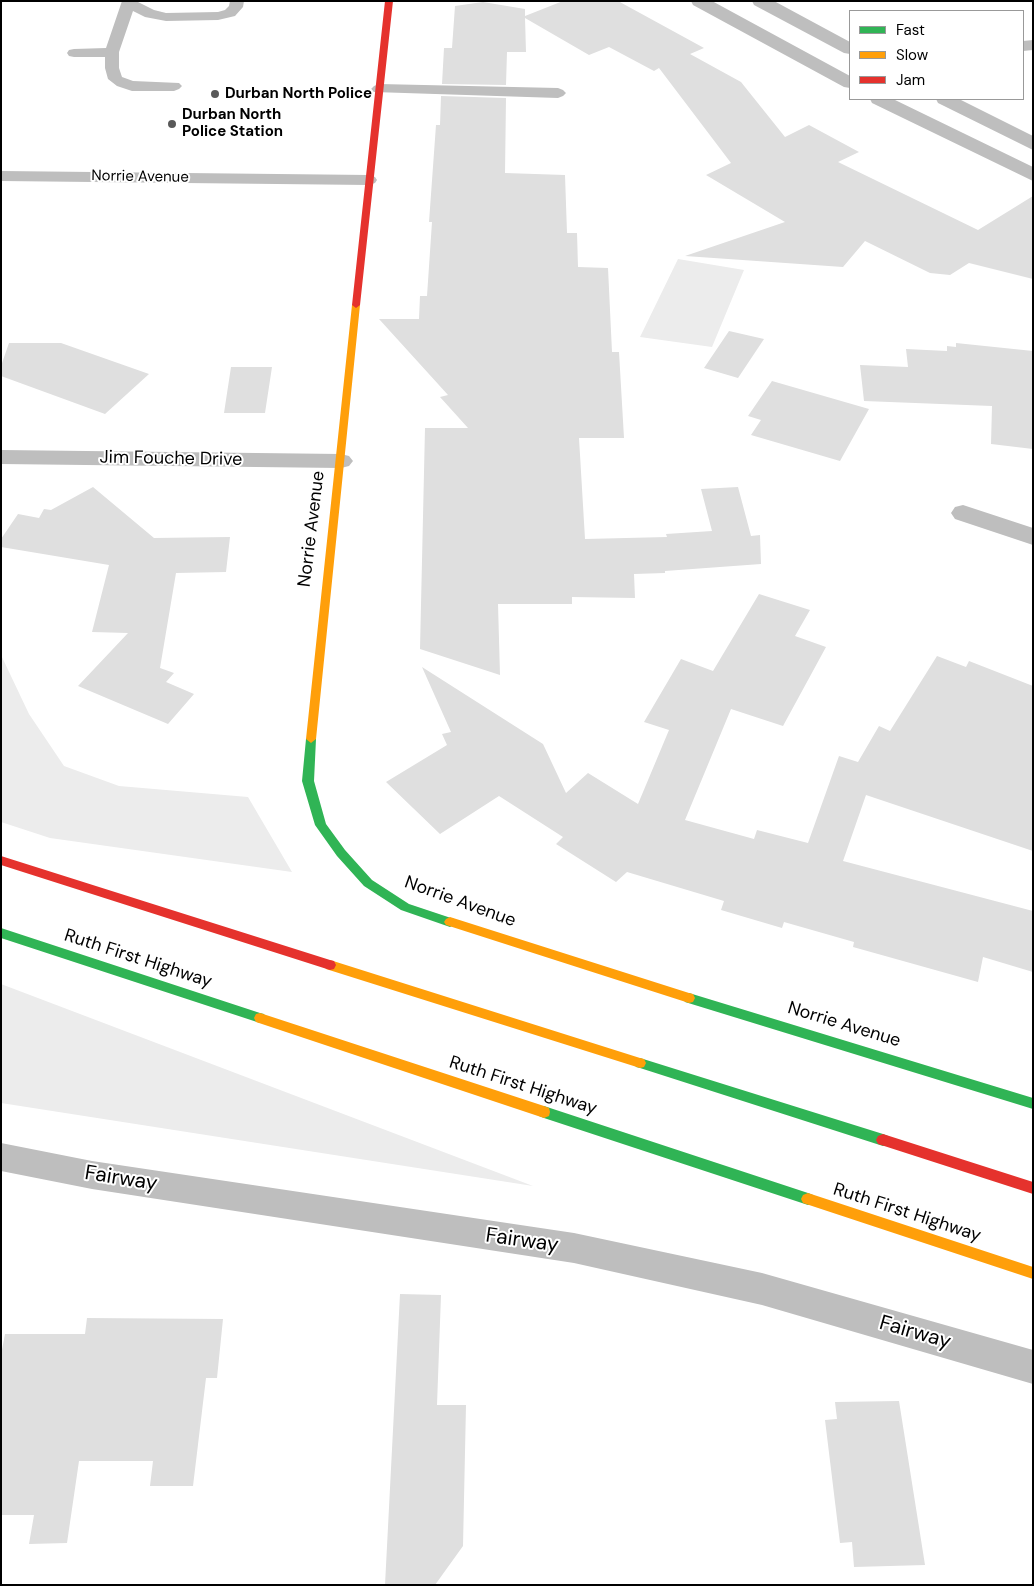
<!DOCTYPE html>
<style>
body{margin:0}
#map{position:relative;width:1034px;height:1586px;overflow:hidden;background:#fff;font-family:"DM Sans",sans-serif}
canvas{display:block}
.frame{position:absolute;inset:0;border:2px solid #000;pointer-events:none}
.legend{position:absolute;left:849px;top:10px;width:175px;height:90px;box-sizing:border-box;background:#fff;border:1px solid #999;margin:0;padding:6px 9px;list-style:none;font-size:15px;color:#000}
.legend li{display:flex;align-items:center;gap:10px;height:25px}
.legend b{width:25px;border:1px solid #999}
</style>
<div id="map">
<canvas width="1034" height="1586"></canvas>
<div class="frame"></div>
<ul class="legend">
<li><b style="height:6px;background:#30b455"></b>Fast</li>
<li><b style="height:6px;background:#ff9f0a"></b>Slow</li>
<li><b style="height:6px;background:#e5322d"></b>Jam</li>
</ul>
</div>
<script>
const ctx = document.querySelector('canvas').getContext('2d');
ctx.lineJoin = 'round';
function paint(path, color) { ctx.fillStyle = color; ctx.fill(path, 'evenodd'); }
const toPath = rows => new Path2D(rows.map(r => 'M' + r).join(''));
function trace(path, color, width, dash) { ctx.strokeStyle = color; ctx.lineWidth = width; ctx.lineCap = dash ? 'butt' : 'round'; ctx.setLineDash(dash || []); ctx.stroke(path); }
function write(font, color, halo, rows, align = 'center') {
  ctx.font = font + ' "DM Sans",sans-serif'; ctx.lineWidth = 4; ctx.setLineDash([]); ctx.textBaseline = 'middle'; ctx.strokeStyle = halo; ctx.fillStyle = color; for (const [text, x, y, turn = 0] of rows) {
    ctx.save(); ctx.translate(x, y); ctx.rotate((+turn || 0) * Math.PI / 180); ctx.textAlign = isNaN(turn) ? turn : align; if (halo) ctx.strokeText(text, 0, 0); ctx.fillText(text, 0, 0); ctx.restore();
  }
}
const green = toPath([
 [678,259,744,270,712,347,640,337],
 [1,655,29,714,64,766,119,786,248,797,292,872,50,838,1,822],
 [1,984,533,1186,1,1103]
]);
const building = toPath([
 [563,1,618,1,704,48,690,54,741,82,785,137,809,125,859,152,838,162,978,230,1033,196,1033,279,969,263,950,275,930,273,865,241,843,267,685,256,785,222,706,175,731,163,659,68,654,71,609,47,589,55,525,18,526,52,507,52,506,85,442,84,444,48,452,48,455,6,483,2,525,9,525,16],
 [441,96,506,98,505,173,565,175,567,233,577,233,578,267,608,268,612,352,619,352,624,438,579,438,585,539,667,537,666,534,712,531,701,489,738,487,751,536,760,535,761,564,665,571,665,573,634,574,635,598,572,597,572,604,498,604,500,675,420,649,425,428,468,428,440,397,448,395,379,319,419,319,420,296,427,296,432,222,429,222,436,125,440,125],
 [729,331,764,339,738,378,704,368],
 [9,343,61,343,149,374,105,414,1,376,1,366],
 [956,343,1033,351,1033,449,991,444,992,406,864,401,860,365,908,367,906,349,947,351,947,346,956,347],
 [231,367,272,367,265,413,224,413],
 [772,381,869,409,840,461,751,435,761,420,748,416],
 [93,487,154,538,230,537,226,572,176,573,160,668,174,673,166,682,194,694,168,724,78,686,128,633,92,632,109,565,1,547,1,539,18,514,39,518,44,509,51,510],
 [759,594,810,610,795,636,826,647,783,726,731,709,685,820,754,839,757,830,808,843,839,756,858,762,879,726,890,731,937,656,966,667,969,661,1033,686,1033,851,866,795,843,861,1033,911,1033,972,983,957,978,982,853,947,854,942,784,922,782,928,721,910,724,901,627,872,616,882,556,844,563,837,499,796,440,834,386,782,447,745,442,734,451,732,422,667,543,744,566,793,588,773,638,804,669,730,644,722,681,659,713,671],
 [400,1294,441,1295,437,1405,466,1405,463,1546,435,1585,385,1585],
 [87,1318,223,1319,217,1378,206,1378,193,1486,150,1486,153,1461,79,1461,67,1543,29,1544,34,1515,1,1515,1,1355,5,1334,85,1334],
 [899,1401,925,1565,854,1567,852,1542,840,1543,825,1420,837,1419,835,1402]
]);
const lane = toPath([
 [122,1,136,1,154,10,166,13,218,12,225,10,229,6,230,1,244,1,243,7,235,16,218,20,166,21,145,17,133,11,119,52,119,68,122,77,133,81,179,83,182,86,179,89,174,91,132,91,117,86,108,79,105,68,105,57,74,57,69,56,67,53,69,50,74,49,106,48,122,1],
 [379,84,558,88,563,90,566,93,563,96,558,98,374,92,371,89,374,86,379,84],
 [1,171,369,175,375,177,377,180,375,183,369,185,1,181,1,171]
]);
const street = toPath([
 [691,1,712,1,850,76,850,88,844,87,693,5,691,1],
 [752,1,774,1,850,42,850,54,844,53,754,5,752,1],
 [1033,40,1033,50,1023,51,1023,41,1033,40],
 [870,99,893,99,1033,167,1033,181,872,103,870,99],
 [936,99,959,99,1033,136,1033,150,938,103,936,99],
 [1,450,341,454,349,456,353,461,349,466,341,468,1,464,1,450],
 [963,505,1033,528,1033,545,955,519,951,513,955,507,963,505],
 [1,1143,92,1161,574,1233,762,1273,1033,1350,1033,1384,762,1305,574,1263,92,1189,1,1171,1,1143]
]);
const fast = toPath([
 [311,735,316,739,314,781,326,824,345,850,372,880,409,904,454,919,456,922,454,925,450,927,401,910,364,886,337,856,315,825,302,781,306,739,311,735],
 [1,928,260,1013,264,1014,266,1018,264,1022,260,1023,1,938,1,928],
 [689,993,1033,1098,1033,1109,685,1002,683,998,685,994,689,993],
 [640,1058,883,1134,888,1136,890,1140,888,1144,883,1146,640,1068,636,1067,634,1063,636,1059,640,1058],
 [544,1106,808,1193,813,1195,815,1199,813,1203,808,1205,544,1118,539,1116,538,1112,539,1108,544,1106]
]);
const slow = toPath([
 [356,302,360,305,316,739,311,743,306,739,352,305,356,302],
 [450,917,689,993,693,994,695,998,693,1002,689,1003,446,925,444,922,446,919,450,917],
 [330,960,640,1058,644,1059,646,1063,644,1067,640,1068,326,969,324,965,326,961,330,960],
 [260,1013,544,1106,549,1108,550,1112,549,1116,544,1118,256,1022,254,1018,256,1014,260,1013],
 [808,1193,1033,1267,1033,1279,803,1203,801,1199,803,1195,808,1193]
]);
const jam = toPath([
 [385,1,393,1,360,305,356,308,352,305,385,1],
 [1,856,330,960,334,961,336,965,334,969,330,970,1,865,1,856],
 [883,1134,1033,1182,1033,1194,878,1144,876,1140,878,1136,883,1134]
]);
const markers = [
 [215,94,5,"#595959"],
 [172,124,5,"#595959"]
];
const farPoinames = [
 ["Durban North Police",225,94],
 ["Durban North",182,115],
 ["Police Station",182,132]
];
const farStreetnames = [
 ["Norrie Avenue",140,177,1]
];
const streetNames = [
 ["Jim Fouche Drive",171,459,1],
 ["Norrie Avenue",312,529,-83],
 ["Norrie Avenue",460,902,20],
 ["Ruth First Highway",138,959,18],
 ["Norrie Avenue",844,1025,17],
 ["Ruth First Highway",523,1086,18],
 ["Ruth First Highway",907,1213,18]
];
const nearStreetnames = [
 ["Fairway",121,1179,9],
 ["Fairway",522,1241,8],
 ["Fairway",915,1333,16]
];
paint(green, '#ececec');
paint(building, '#dfdfdf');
paint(lane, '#bebebe');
paint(street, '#bebebe');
paint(fast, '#30b455');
paint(slow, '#ff9f0a');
paint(jam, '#e5322d');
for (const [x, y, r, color] of markers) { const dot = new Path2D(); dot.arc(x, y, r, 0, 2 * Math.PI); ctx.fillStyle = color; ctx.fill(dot); trace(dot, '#fff', 2); }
write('bold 15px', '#000', '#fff', farPoinames, 'left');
write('15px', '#000', '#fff', farStreetnames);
write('18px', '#000', '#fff', streetNames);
write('21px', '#000', '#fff', nearStreetnames);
</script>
